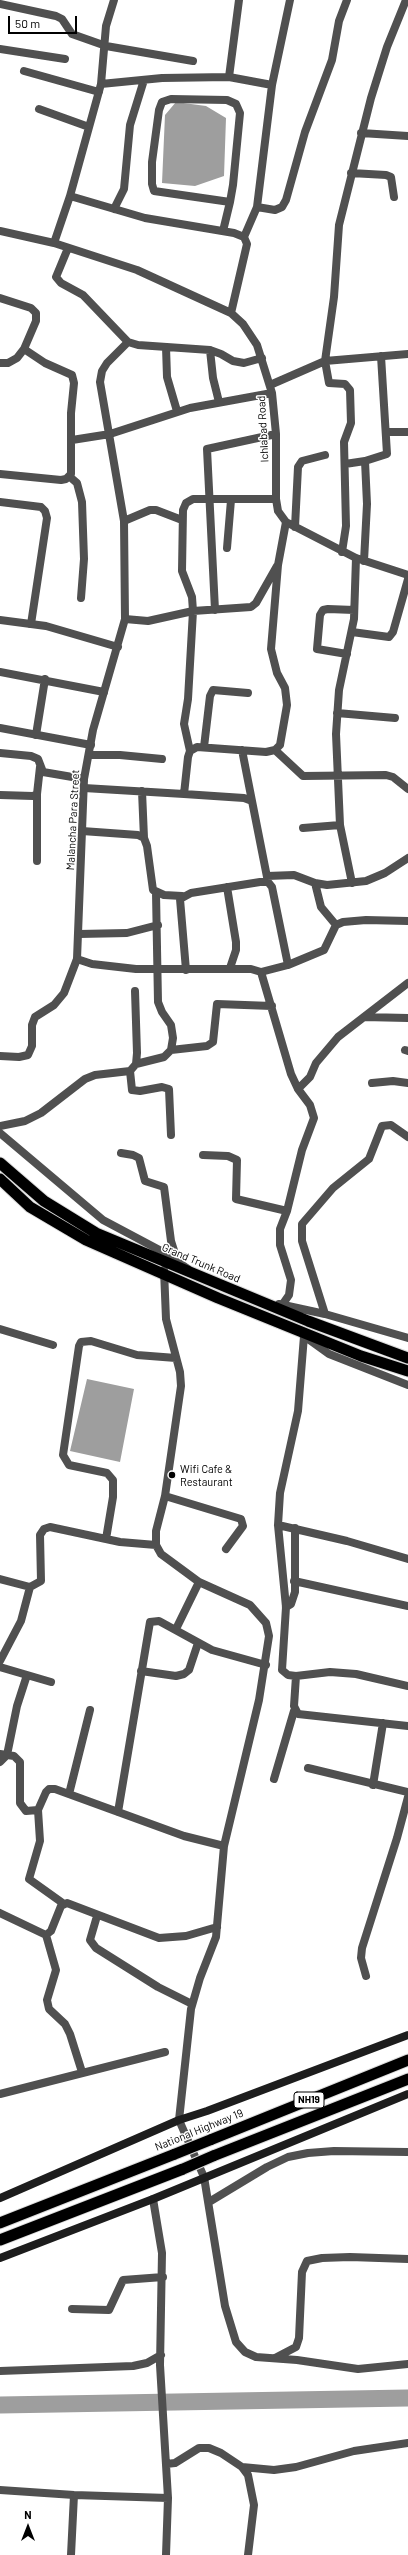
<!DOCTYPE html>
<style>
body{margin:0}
#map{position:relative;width:408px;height:2555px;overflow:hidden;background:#fff;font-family:Barlow,sans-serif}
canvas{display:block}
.north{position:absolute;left:8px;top:2507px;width:40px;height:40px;-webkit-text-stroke:3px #fff;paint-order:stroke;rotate:0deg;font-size:11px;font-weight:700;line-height:16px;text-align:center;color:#000}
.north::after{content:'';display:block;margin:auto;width:14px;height:18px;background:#000;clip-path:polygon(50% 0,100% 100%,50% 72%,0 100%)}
.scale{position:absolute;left:8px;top:16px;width:69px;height:18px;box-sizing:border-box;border:2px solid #000;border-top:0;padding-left:5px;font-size:12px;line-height:14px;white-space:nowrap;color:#000;-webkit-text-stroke:3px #fff;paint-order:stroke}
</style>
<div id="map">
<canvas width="408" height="2555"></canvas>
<div class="north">N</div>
<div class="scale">50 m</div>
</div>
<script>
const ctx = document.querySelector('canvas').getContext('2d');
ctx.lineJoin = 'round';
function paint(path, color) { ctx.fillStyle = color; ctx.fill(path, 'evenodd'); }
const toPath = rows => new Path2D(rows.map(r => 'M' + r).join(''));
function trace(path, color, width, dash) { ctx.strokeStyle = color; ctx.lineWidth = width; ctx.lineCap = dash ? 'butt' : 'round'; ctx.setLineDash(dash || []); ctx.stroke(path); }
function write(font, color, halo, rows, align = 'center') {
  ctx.font = font + ' Barlow,sans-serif'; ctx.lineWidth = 3; ctx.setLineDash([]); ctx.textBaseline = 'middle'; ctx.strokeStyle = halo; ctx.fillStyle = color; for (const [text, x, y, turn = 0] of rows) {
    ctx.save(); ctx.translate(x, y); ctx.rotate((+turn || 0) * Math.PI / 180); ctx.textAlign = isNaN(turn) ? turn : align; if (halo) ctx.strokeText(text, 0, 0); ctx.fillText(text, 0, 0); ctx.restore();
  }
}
const water = toPath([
 [176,102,206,106,226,118,224,176,195,186,162,183,165,115],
 [87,1379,134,1389,120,1462,70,1451]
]);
const river = toPath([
 [0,2405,408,2398]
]);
const minor = toPath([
 [0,4,56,16,62,19,72,34,106,46,193,61],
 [0,49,65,59],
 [24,71,99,92],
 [229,77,239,0],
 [101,84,106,26,114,0],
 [39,109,89,127],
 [361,133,408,136],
 [351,173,386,175,391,177,394,197],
 [70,196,145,218,234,233,244,237,247,244,231,313],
 [257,207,275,210,282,207,286,200,305,132,332,60,339,21,347,0],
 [114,209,124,189,130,125,144,80],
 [0,231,54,243,137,270,231,313,243,324,257,345,272,393,276,434,276,499,278,511,286,522,356,558,408,575],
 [223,231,230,202,233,185,240,113,236,104,227,100,171,99,162,102,159,110,152,162,152,184,154,191,230,202],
 [244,237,257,207,272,85,290,0],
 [54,243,70,196,101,84,162,78,229,77,272,85],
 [68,248,56,277,61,283,83,295,128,342,138,345,210,350,221,354,233,361,244,363,262,358],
 [0,298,31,308,36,313,36,321,24,349,17,358,8,363,0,363],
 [128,342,107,363,102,371,100,382,124,521,150,510,156,510,182,520],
 [166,347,167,377,177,411],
 [210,350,213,378,219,402],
 [270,385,325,361,408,354],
 [386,432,408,432],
 [72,440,110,434,190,408,272,393],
 [345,464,365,461,387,454,381,356],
 [0,474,61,480,66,479,71,474,71,413,74,383,72,375,45,363,24,349],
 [70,477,77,483,82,502,84,559,81,598],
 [0,502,41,507,45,511,47,518,31,624],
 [295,527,298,467,302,461,325,455],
 [227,548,231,500],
 [342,552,346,526,344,442,351,423,350,390,345,384,329,383,325,361,334,297,339,225,371,98,387,47,406,0],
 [364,561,367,504,365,461],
 [215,610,207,449,276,434],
 [125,619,148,621,193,611,251,607,256,603,277,566],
 [352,632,389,637,393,632,408,579],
 [347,654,317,649,320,615,323,610,328,609,354,610],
 [0,672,104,692],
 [337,713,395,718],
 [0,728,91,745],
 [36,735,45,679],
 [204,747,210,696,213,690,248,693],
 [242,750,252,801],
 [275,750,303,776,386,775,393,777,408,789],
 [190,751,184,724,188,699,193,611,192,597,182,571,183,510,186,503,193,499,276,499],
 [0,753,31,756,38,759,43,772,84,779],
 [89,755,120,755,162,759],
 [84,788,184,794,244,798,252,801,268,882],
 [142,791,144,838],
 [37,794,37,861],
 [184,794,188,757,190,751,197,747,266,752,275,750,280,745,287,705,285,688,277,673,271,649,278,565,286,522],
 [0,795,33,796,37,794,40,767],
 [303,828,340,825],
 [82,831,138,835,144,838,147,846,153,890,164,895,182,896],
 [267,876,294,875,315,883,327,885,366,881,385,873,408,858],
 [315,883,321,907,336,925],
 [352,883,340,825,336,734,339,690,354,619,356,558],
 [227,887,236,942,236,950,230,968],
 [79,934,127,933,158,925],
 [77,959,92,964,136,969,251,969,261,972,291,1074,298,1089,310,1105,314,1118,302,1150,287,1211,280,1229,280,1245,291,1280,289,1295,282,1305],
 [186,970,180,899,191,893,260,882,268,882,272,887,288,965],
 [261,972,288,965,324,950,336,925,343,922,366,920,408,921],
 [364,1017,408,1018],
 [171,1050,207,1046,213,1042,217,1004,272,1006],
 [405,1050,408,1051],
 [136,1064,164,1057,171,1050,173,1038,171,1025,162,1012,158,1002,156,893],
 [130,1071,132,1090,140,1091,162,1087,169,1089,171,1135],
 [372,1083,393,1081,408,1083],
 [298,1089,310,1077,316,1063,338,1037,408,983],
 [0,1126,25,1121,41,1113,85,1079,95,1075,130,1071,136,1064,137,1053,135,991],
 [121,1153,133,1155,139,1158,145,1181,164,1187,171,1241,177,1260],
 [203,1155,228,1156,237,1160,236,1199,287,1211],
 [164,1270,166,1319,180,1372,181,1386,165,1496,156,1531,156,1545,161,1554,199,1582,250,1605,266,1623,269,1636,259,1700,224,1846,216,1937,200,1978,191,2009,179,2120,204,2177,225,2306,236,2342,245,2352,256,2357,297,2360,358,2369,408,2364],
 [279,1304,325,1314,408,1338],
 [325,1314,302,1241,302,1224,333,1188,369,1159,382,1126,391,1125,408,1137],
 [0,1329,53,1345],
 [304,1336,298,1411,280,1493,278,1525,286,1607,282,1670,288,1675,296,1676,330,1672,356,1674,408,1686],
 [304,1336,329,1354,408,1385],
 [165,1496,241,1519,243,1526,226,1549],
 [278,1525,347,1541,408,1559],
 [106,1539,113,1497,113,1480,107,1473,69,1465,63,1455,79,1346,81,1342,91,1341,137,1355,176,1358],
 [0,1579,30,1587,41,1581,40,1535,44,1529,50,1527,120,1542,156,1545],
 [294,1581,408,1606],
 [286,1607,291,1604,295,1592,295,1528],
 [176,1629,199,1582],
 [0,1661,21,1621,30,1587],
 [0,1667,51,1682],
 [141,1671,176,1676,184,1674,189,1670,198,1643],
 [296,1676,294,1706,298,1714,408,1726],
 [0,1754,14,1756,20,1762,20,1803,26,1811,38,1810,46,1792,49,1789,55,1789,184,1836,224,1846],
 [0,1762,7,1755,17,1706,27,1675],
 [308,1768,408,1792],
 [274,1779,294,1711],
 [373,1785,383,1723],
 [69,1794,90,1710],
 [38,1810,40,1841,29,1879,64,1904],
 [118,1812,150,1622,159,1621,212,1650,266,1665],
 [0,1913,46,1935,51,1931,61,1906,67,1903,159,1938,186,1936,217,1927],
 [97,1916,90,1940,96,1948,158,1987,192,2004],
 [46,1935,56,1970,47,2000,49,2009,65,2024,70,2034,82,2072],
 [366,1976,361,1958,362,1948,397,1838,408,1797],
 [0,2094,165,2052],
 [153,2199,162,2253,160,2365,168,2498,166,2555],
 [209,2202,267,2167,288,2157,308,2153,334,2151,408,2152],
 [72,2309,109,2310,123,2280,163,2277],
 [275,2358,296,2347,299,2338,302,2272,307,2261,322,2258,350,2257,408,2259],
 [0,2371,133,2366,147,2363,161,2355],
 [166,2464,175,2463,199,2448,209,2448,221,2453,242,2467,248,2475,254,2505,248,2555],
 [242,2467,274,2470,296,2467,354,2451,408,2443],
 [0,2490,74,2495,168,2498],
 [71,2555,74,2495]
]);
const tertiary = toPath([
 [0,620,46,626,118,647],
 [0,1056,19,1057,28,1055,32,1046,32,1025,35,1017,54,1005,64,993,77,959,84,779,93,730,125,619,124,521],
 [0,1133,103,1220,167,1254,188,1269]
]);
const secondary = toPath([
 [0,2198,179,2120,207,2111,408,2035],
 [0,2258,153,2199,408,2094]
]);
const trunk = toPath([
 [0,1163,44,1201,96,1233,308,1321,408,1358],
 [0,1179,30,1207,86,1240,218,1298,361,1356,408,1371],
 [210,2140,408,2060],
 [213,2156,408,2079],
 [0,2223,175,2154],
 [0,2240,183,2169]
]);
const trunkBridge = toPath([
 [175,2154,210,2140],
 [183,2169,213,2156]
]);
const markers = [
 [172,1475,4,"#000"]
];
const shields = [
 [309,2100,30]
];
const shieldNames = [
 ["NH19",309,2100]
];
const streetNames = [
 ["Ichlabad Road",263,429,-93],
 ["Malancha Para Street",73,820,-87],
 ["Grand Trunk Road",201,1263,23],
 ["National Highway 19",199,2130,-22]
];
const poiNames = [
 ["Wifi Cafe &",180,1469],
 ["Restaurant",180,1482]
];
paint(water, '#9e9e9e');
trace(river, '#9e9e9e', 17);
trace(trunk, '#dbdbdb', 13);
trace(minor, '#505050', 8);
trace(tertiary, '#505050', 8);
trace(secondary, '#1d1d1d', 8);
trace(trunk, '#000', 11);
trace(trunkBridge, '#dbdbdb', 13, []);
trace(trunkBridge, '#000', 11);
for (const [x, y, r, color] of markers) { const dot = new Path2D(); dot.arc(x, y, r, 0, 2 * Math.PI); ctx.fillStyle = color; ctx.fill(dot); trace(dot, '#fff', 1.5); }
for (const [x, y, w] of shields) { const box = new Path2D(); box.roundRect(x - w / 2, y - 8, w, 16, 3); ctx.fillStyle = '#fff'; ctx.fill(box); trace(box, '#000', 1); }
write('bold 10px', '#000', null, shieldNames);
write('11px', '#000', '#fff', streetNames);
write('11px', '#000', '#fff', poiNames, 'left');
</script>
